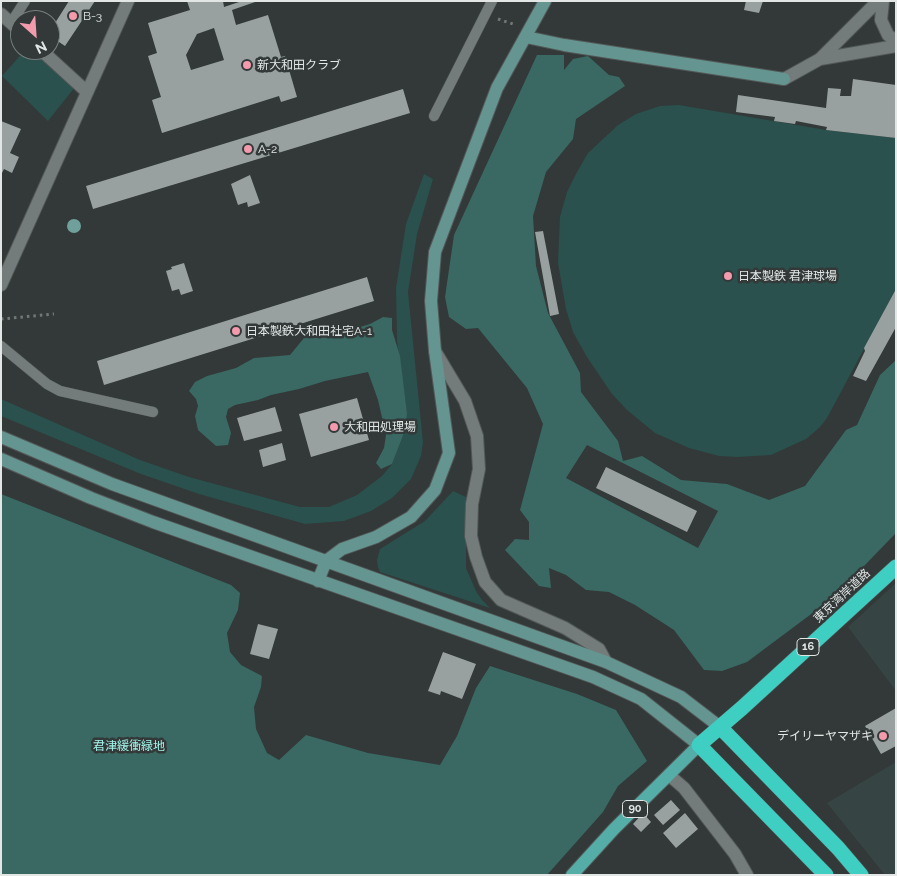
<!DOCTYPE html>
<meta charset="utf-8">
<style>
body{margin:0}
#map{position:relative;width:897px;height:876px;overflow:hidden;background:#323938;font-family:Raleway,sans-serif}
canvas{display:block}
.frame{position:absolute;inset:0;border:2px solid #e2e7e6;pointer-events:none}
.north{position:absolute;left:10px;top:10px;width:50px;height:50px;box-sizing:border-box;background:#323938;border:1px solid #787f7e;border-radius:50%;rotate:154deg;font-size:14px;font-weight:700;line-height:20px;text-align:center;color:#e2e7e6}
.north::after{content:'';display:block;margin:auto;width:18px;height:22px;background:#f39aac;clip-path:polygon(50% 0,100% 100%,50% 72%,0 100%)}
</style>
<div id="map">
<canvas width="897" height="876"></canvas>
<div class="frame"></div>
<div class="north">N</div>
</div>
<script>
const ctx = document.querySelector('canvas').getContext('2d');
ctx.lineJoin = 'round';
function paint(path, color) { ctx.fillStyle = color; ctx.fill(path, 'evenodd'); }
const toPath = rows => new Path2D(rows.map(r => 'M' + r).join(''));
function trace(path, color, width, dash) { ctx.strokeStyle = color; ctx.lineWidth = width; ctx.lineCap = dash ? 'butt' : 'round'; ctx.setLineDash(dash || []); ctx.stroke(path); }
function write(font, color, halo, rows, align = 'center') {
  ctx.font = font + ' Raleway,"Noto Sans JP",sans-serif'; ctx.lineWidth = 5; ctx.setLineDash([]); ctx.textBaseline = 'middle'; ctx.strokeStyle = halo; ctx.fillStyle = color; for (const [text, x, y, turn = 0] of rows) {
    ctx.save(); ctx.translate(x, y); ctx.rotate((+turn || 0) * Math.PI / 180); ctx.textAlign = isNaN(turn) ? turn : align; if (halo) ctx.strokeText(text, 0, 0); ctx.fillText(text, 0, 0); ctx.restore();
  }
}
const built = toPath([
 [896,583,896,691,848,627],
 [896,762,896,875,885,875,827,803]
]);
const green = toPath([
 [25,50,34,50,75,87,48,121,2,76],
 [679,105,826,130,896,138,896,289,827,418,820,427,806,439,771,455,737,457,719,456,689,448,655,433,627,410,612,394,587,357,573,332,566,309,558,263,560,217,567,192,577,172,588,153,618,125,636,114,660,106],
 [424,174,433,179,417,234,408,292,423,442,421,456,411,479,392,498,371,511,344,521,305,524,199,494,141,474,1,416,1,399,140,460,189,477,300,507,329,507,357,495,382,476,392,464,406,428,407,413,397,341,396,288,406,224],
 [453,491,466,497,466,568,476,591,482,600,490,608,380,572,378,567,377,560,380,549,425,521]
]);
const forest = toPath([
 [537,55,564,55,564,70,573,59,588,56,609,75,619,77,625,86,576,119,573,139,546,172,533,216,536,266,548,313,580,373,581,392,618,441,623,461,642,456,681,480,727,484,769,500,805,486,846,430,857,425,880,375,896,360,896,533,834,597,747,662,722,671,704,670,674,630,635,605,609,592,586,590,566,575,549,568,551,588,539,586,505,550,515,539,529,540,529,522,520,510,543,424,527,388,478,328,466,329,449,317,445,297,454,235],
 [587,445,718,511,698,548,566,478],
 [383,317,392,318,392,330,400,356,407,413,406,428,392,464,381,469,376,463,384,448,386,435,378,400,368,372,325,381,299,389,271,395,258,400,235,405,228,409,226,417,231,433,228,445,216,446,198,430,195,416,198,406,196,399,189,391,195,382,207,376,236,368,254,358,290,355,304,338,318,333,327,337,370,324],
 [1,494,231,585,240,593,238,610,227,633,230,652,241,665,262,676,261,687,254,707,256,729,267,753,279,760,306,735,368,753,440,765,457,736,476,688,490,666,577,694,616,710,647,761,618,786,603,812,547,875,1,875]
]);
const building = toPath([
 [69,1,95,1,65,46,50,36,50,31],
 [187,1,223,1,224,7,242,1,258,1,232,10,236,25,268,15,281,57,285,56,297,97,281,102,279,96,162,133,152,100,161,97,148,56,157,53,148,23,190,10],
 [214,28,224,60,191,70,186,55,197,34],
 [746,1,763,1,759,13,744,10],
 [853,79,896,85,896,138,826,130,827,127,796,121,795,124,774,121,775,117,736,112,738,95,826,108,828,88,841,89,840,96,851,96],
 [403,89,410,113,93,209,86,186],
 [1,121,21,129,10,153,19,157,12,173,4,169,1,175],
 [250,175,260,203,248,207,247,202,238,205,231,184],
 [543,231,559,314,550,316,535,232],
 [184,263,193,291,181,295,179,289,172,291,166,271,172,269,171,267],
 [367,277,374,301,104,385,97,361],
 [896,289,896,327,866,381,853,376,865,351,864,348],
 [357,398,369,440,311,457,299,414],
 [275,407,282,431,244,441,237,418],
 [282,443,286,460,263,467,259,450],
 [606,467,697,511,687,532,596,488],
 [258,624,278,629,269,659,250,654],
 [443,652,476,664,462,699,441,691,440,695,428,691],
 [896,708,896,746,881,754,865,726],
 [671,800,680,810,663,825,654,815],
 [643,813,651,822,641,832,633,824],
 [685,813,698,829,676,848,663,833]
]);
const path = toPath([
 [498,19,516,25],
 [1,319,54,314]
]);
const lane = toPath([
 [11,23,25,1],
 [434,116,492,1],
 [1,346,47,384,60,391,153,412]
]);
const street = toPath([
 [883,1,881,20,888,35,896,41],
 [1,14,20,31],
 [41,50,87,92],
 [820,59,896,46],
 [784,79,820,59,878,1],
 [1,285,128,1],
 [435,351,465,401,477,436,479,469,472,504,471,536,476,557,485,582,501,600,565,628,599,649,606,662],
 [669,775,684,788,735,854,747,875]
]);
const secondary = toPath([
 [526,37,564,45,784,79],
 [1,437,112,484,606,662,681,697,720,727],
 [1,459,91,498,153,522,593,677,641,699,699,745],
 [318,581,326,561,342,549,376,537,411,517,435,490,449,453,435,351,431,301,435,252,497,88,545,1]
]);
const primary = toPath([
 [572,875,614,829,699,745]
]);
const highway = toPath([
 [720,727,838,848,861,875],
 [826,875,699,745,742,708,896,567]
]);
const trees = [
 [74,226]
];
const markers = [
 [73,16,5,"#f39aac"],
 [247,65,5,"#f39aac"],
 [248,149,5,"#f39aac"],
 [728,276,5,"#f39aac"],
 [236,331,5,"#f39aac"],
 [334,427,5,"#f39aac"],
 [883,736,5,"#f39aac"]
];
const shields = [
 [808,647,22],
 [635,809,25]
];
const shieldNames = [
 ["16",808,647],
 ["90",635,809]
];
const poiNames = [
 ["B-3",83,16],
 ["新大和田クラブ",257,65],
 ["A-2",258,149],
 ["日本製鉄 君津球場",738,276],
 ["日本製鉄大和田社宅A-1",246,331],
 ["大和田処理場",344,427],
 ["デイリーヤマザキ",873,736,"right"]
];
const streetNames = [
 ["東京湾岸道路",842,596,-43]
];
const parkNames = [
 ["君津緩衝緑地",129,746]
];
paint(built, '#364543');
paint(green, '#2a514d');
paint(forest, '#3a6863');
paint(building, '#99a1a0');
trace(lane, '#525857', 11);
trace(street, '#525857', 14);
trace(secondary, '#525857', 14);
trace(primary, '#525857', 14);
trace(highway, '#525857', 16);
trace(path, '#717877', 3, [2.5, 4]);
trace(lane, '#747c7b', 10);
trace(street, '#747c7b', 12);
trace(secondary, '#649590', 12);
trace(primary, '#54ada6', 12);
trace(highway, '#3fcec2', 15);
ctx.fillStyle = '#70a09b';
for (const [x, y] of trees) { ctx.beginPath(); ctx.arc(x, y, 7, 0, 2 * Math.PI); ctx.fill(); }
for (const [x, y, r, color] of markers) { const dot = new Path2D(); dot.arc(x, y, r, 0, 2 * Math.PI); ctx.fillStyle = color; ctx.fill(dot); trace(dot, '#323938', 2); }
for (const [x, y, w] of shields) { const box = new Path2D(); box.roundRect(x - w / 2, y - 8.5, w, 17, 4); ctx.fillStyle = '#323938'; ctx.fill(box); trace(box, '#e2e7e6', 1); }
write('bold 11px', '#e2e7e6', null, shieldNames);
write('12px', '#e2e7e6', '#323938', poiNames, 'left');
write('12px', '#e2e7e6', '#323938', streetNames);
write('12px', '#a2f5ec', '#323938', parkNames);
</script>
